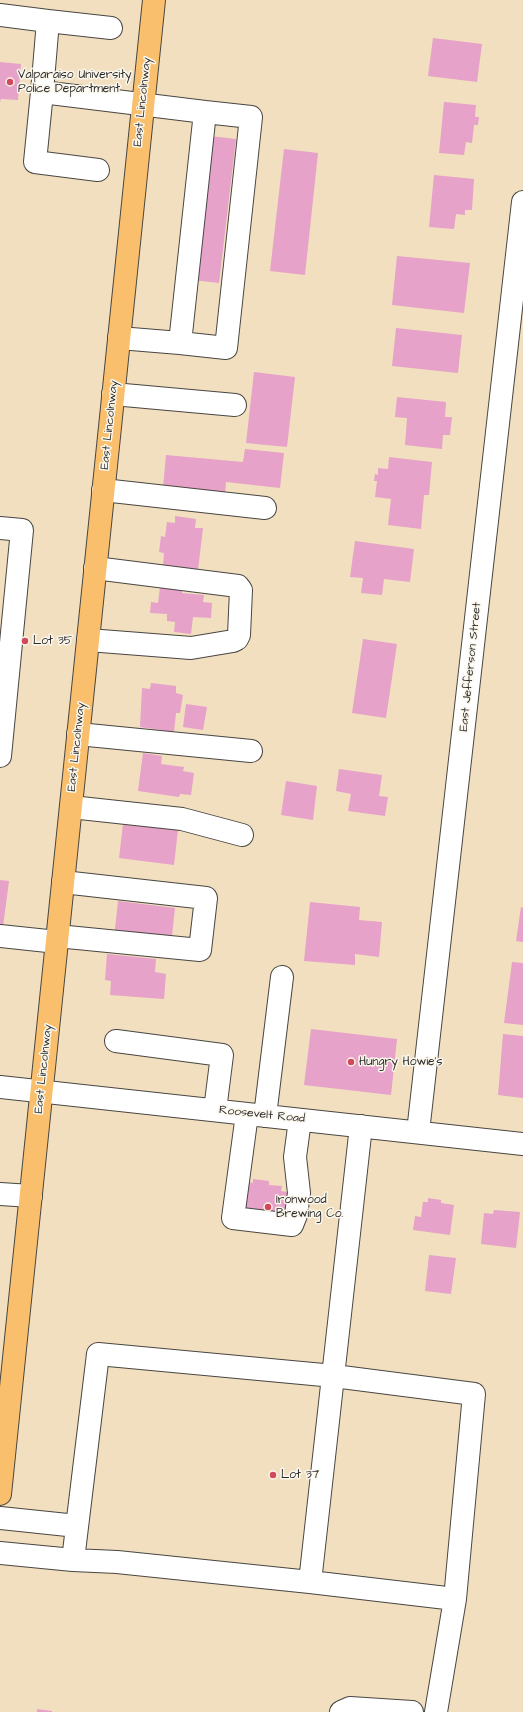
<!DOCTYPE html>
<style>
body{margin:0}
canvas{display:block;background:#f1dfc0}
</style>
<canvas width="523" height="1712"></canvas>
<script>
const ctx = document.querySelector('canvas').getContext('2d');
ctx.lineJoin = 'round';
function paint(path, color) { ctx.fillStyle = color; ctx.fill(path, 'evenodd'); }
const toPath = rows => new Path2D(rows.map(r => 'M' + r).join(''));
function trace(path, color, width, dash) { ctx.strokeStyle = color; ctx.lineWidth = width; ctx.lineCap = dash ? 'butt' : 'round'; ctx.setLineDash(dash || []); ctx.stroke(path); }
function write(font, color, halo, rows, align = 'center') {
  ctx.font = font + ' "Architects Daughter",sans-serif'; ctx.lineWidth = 3; ctx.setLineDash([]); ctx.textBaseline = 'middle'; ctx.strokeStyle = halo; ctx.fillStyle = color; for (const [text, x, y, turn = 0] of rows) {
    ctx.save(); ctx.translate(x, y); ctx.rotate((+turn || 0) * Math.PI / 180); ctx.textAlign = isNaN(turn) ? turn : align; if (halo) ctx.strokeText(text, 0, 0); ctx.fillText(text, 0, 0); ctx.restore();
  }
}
const building = toPath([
 [433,38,482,44,477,82,428,76],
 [0,62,21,64,18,100,1,99,0,102],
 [444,102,476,105,475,117,479,117,478,125,474,125,472,143,466,142,464,155,439,153],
 [210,136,236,139,219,283,193,280],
 [284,149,318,153,305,275,270,271],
 [434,175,474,179,472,210,465,210,465,215,456,214,454,229,429,227],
 [397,256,470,263,464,313,392,305],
 [396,328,462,335,458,373,392,366],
 [254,372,295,377,287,447,246,443],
 [397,397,446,402,445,417,452,417,450,435,443,435,442,449,405,445,407,418,395,417],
 [245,449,284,453,280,488,226,482,225,495,163,488,166,455,243,462],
 [389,457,432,462,429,495,424,495,421,529,388,525,391,499,375,497,377,481,374,481,375,474,378,475,378,468,388,469],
 [175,516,196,519,195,528,203,528,198,570,163,566,164,553,159,552,161,536,165,537,167,522,175,523],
 [355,541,414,549,410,582,384,579,382,595,361,593,363,578,350,577],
 [160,587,182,589,182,593,204,595,203,602,212,603,211,618,193,617,191,634,174,632,175,622,167,621,167,614,150,613,151,602,158,603],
 [363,639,397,644,386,718,352,713],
 [151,683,176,686,176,693,183,695,180,713,176,713,174,732,140,727,142,688,150,689],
 [186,704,207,707,203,730,183,727],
 [143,753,162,756,161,764,184,767,183,771,194,773,191,795,180,794,179,797,138,791],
 [339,769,382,775,379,796,388,797,385,816,348,811,351,794,336,791],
 [286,781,317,786,313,820,281,815],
 [123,824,178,830,174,865,119,858],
 [0,880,9,881,3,927,0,926],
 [118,901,175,908,171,945,114,938],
 [310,902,360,907,359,920,382,922,379,957,355,954,355,965,304,961],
 [521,907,523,908,523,942,516,941],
 [107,954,156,959,155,972,166,974,164,999,110,995,111,981,105,980],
 [512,962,523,963,523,1025,504,1023],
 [311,1029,397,1039,391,1095,304,1085],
 [503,1034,523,1036,523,1098,498,1095],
 [253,1179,269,1181,269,1185,282,1186,281,1191,293,1193,290,1218,239,1211,243,1181,253,1183],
 [428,1198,441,1200,441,1203,454,1205,450,1235,413,1230,415,1216,421,1217,423,1202,428,1202],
 [494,1210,520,1212,516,1248,481,1244,484,1213,493,1214],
 [429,1255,456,1258,451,1294,425,1291],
 [37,1709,52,1711,52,1712,37,1712]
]);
const minor = toPath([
 [0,15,48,21,42,92,205,112,180,343,226,348,251,117,205,112],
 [48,21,111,28],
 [42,92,35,162,98,170],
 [119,338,180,343],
 [113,394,235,405],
 [103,490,265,508],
 [0,528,22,530,0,756],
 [88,640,191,648,233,641,237,639,239,635,241,590,238,586,95,568],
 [78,734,251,751],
 [71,807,182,819,242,835],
 [0,936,57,942],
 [57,936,200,950,206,898,63,882],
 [116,1041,222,1055,215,1110],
 [0,1087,523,1144],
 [247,1114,233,1218,292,1225,296,1215,299,1193,295,1157,300,1120],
 [265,1116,282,977],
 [418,1132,523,202],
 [0,1194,31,1196],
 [0,1518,77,1526],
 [0,1553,73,1560,117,1562,310,1582,361,1126],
 [73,1560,98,1354,334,1376,474,1394,455,1599,310,1582],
 [341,1712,350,1708,412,1712],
 [436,1712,455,1599]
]);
const major = toPath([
 [0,1494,154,0]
]);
const markers = [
 [10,82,4,"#d1495b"],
 [25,641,4,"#d1495b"],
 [351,1062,4,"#d1495b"],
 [268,1207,4,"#d1495b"],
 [273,1475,4,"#d1495b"]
];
const poiNames = [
 ["Valparaiso University",18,75],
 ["Police Department",18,89],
 ["Lot 35",33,641],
 ["Hungry Howie's",359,1062],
 ["Ironwood",276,1200],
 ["Brewing Co.",276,1214],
 ["Lot 37",281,1475]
];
const streetNames = [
 ["East Lincolnway",143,102,-84],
 ["East Lincolnway",110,425,-84],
 ["East Jefferson Street",471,667,-84],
 ["East Lincolnway",77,747,-84],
 ["East Lincolnway",44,1069,-84],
 ["Roosevelt Road",262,1115,6]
];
paint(building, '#e6a2c8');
trace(minor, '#494641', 24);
trace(major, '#494641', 24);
trace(minor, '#fff', 22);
trace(major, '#f9bf6c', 22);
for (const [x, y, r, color] of markers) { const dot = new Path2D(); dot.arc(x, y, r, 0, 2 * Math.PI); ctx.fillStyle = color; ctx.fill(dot); trace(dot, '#fbf7ec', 1.5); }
write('12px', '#2b2b2b', '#fbf7ec', poiNames, 'left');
write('12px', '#2b2b2b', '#fbf7ec', streetNames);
</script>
